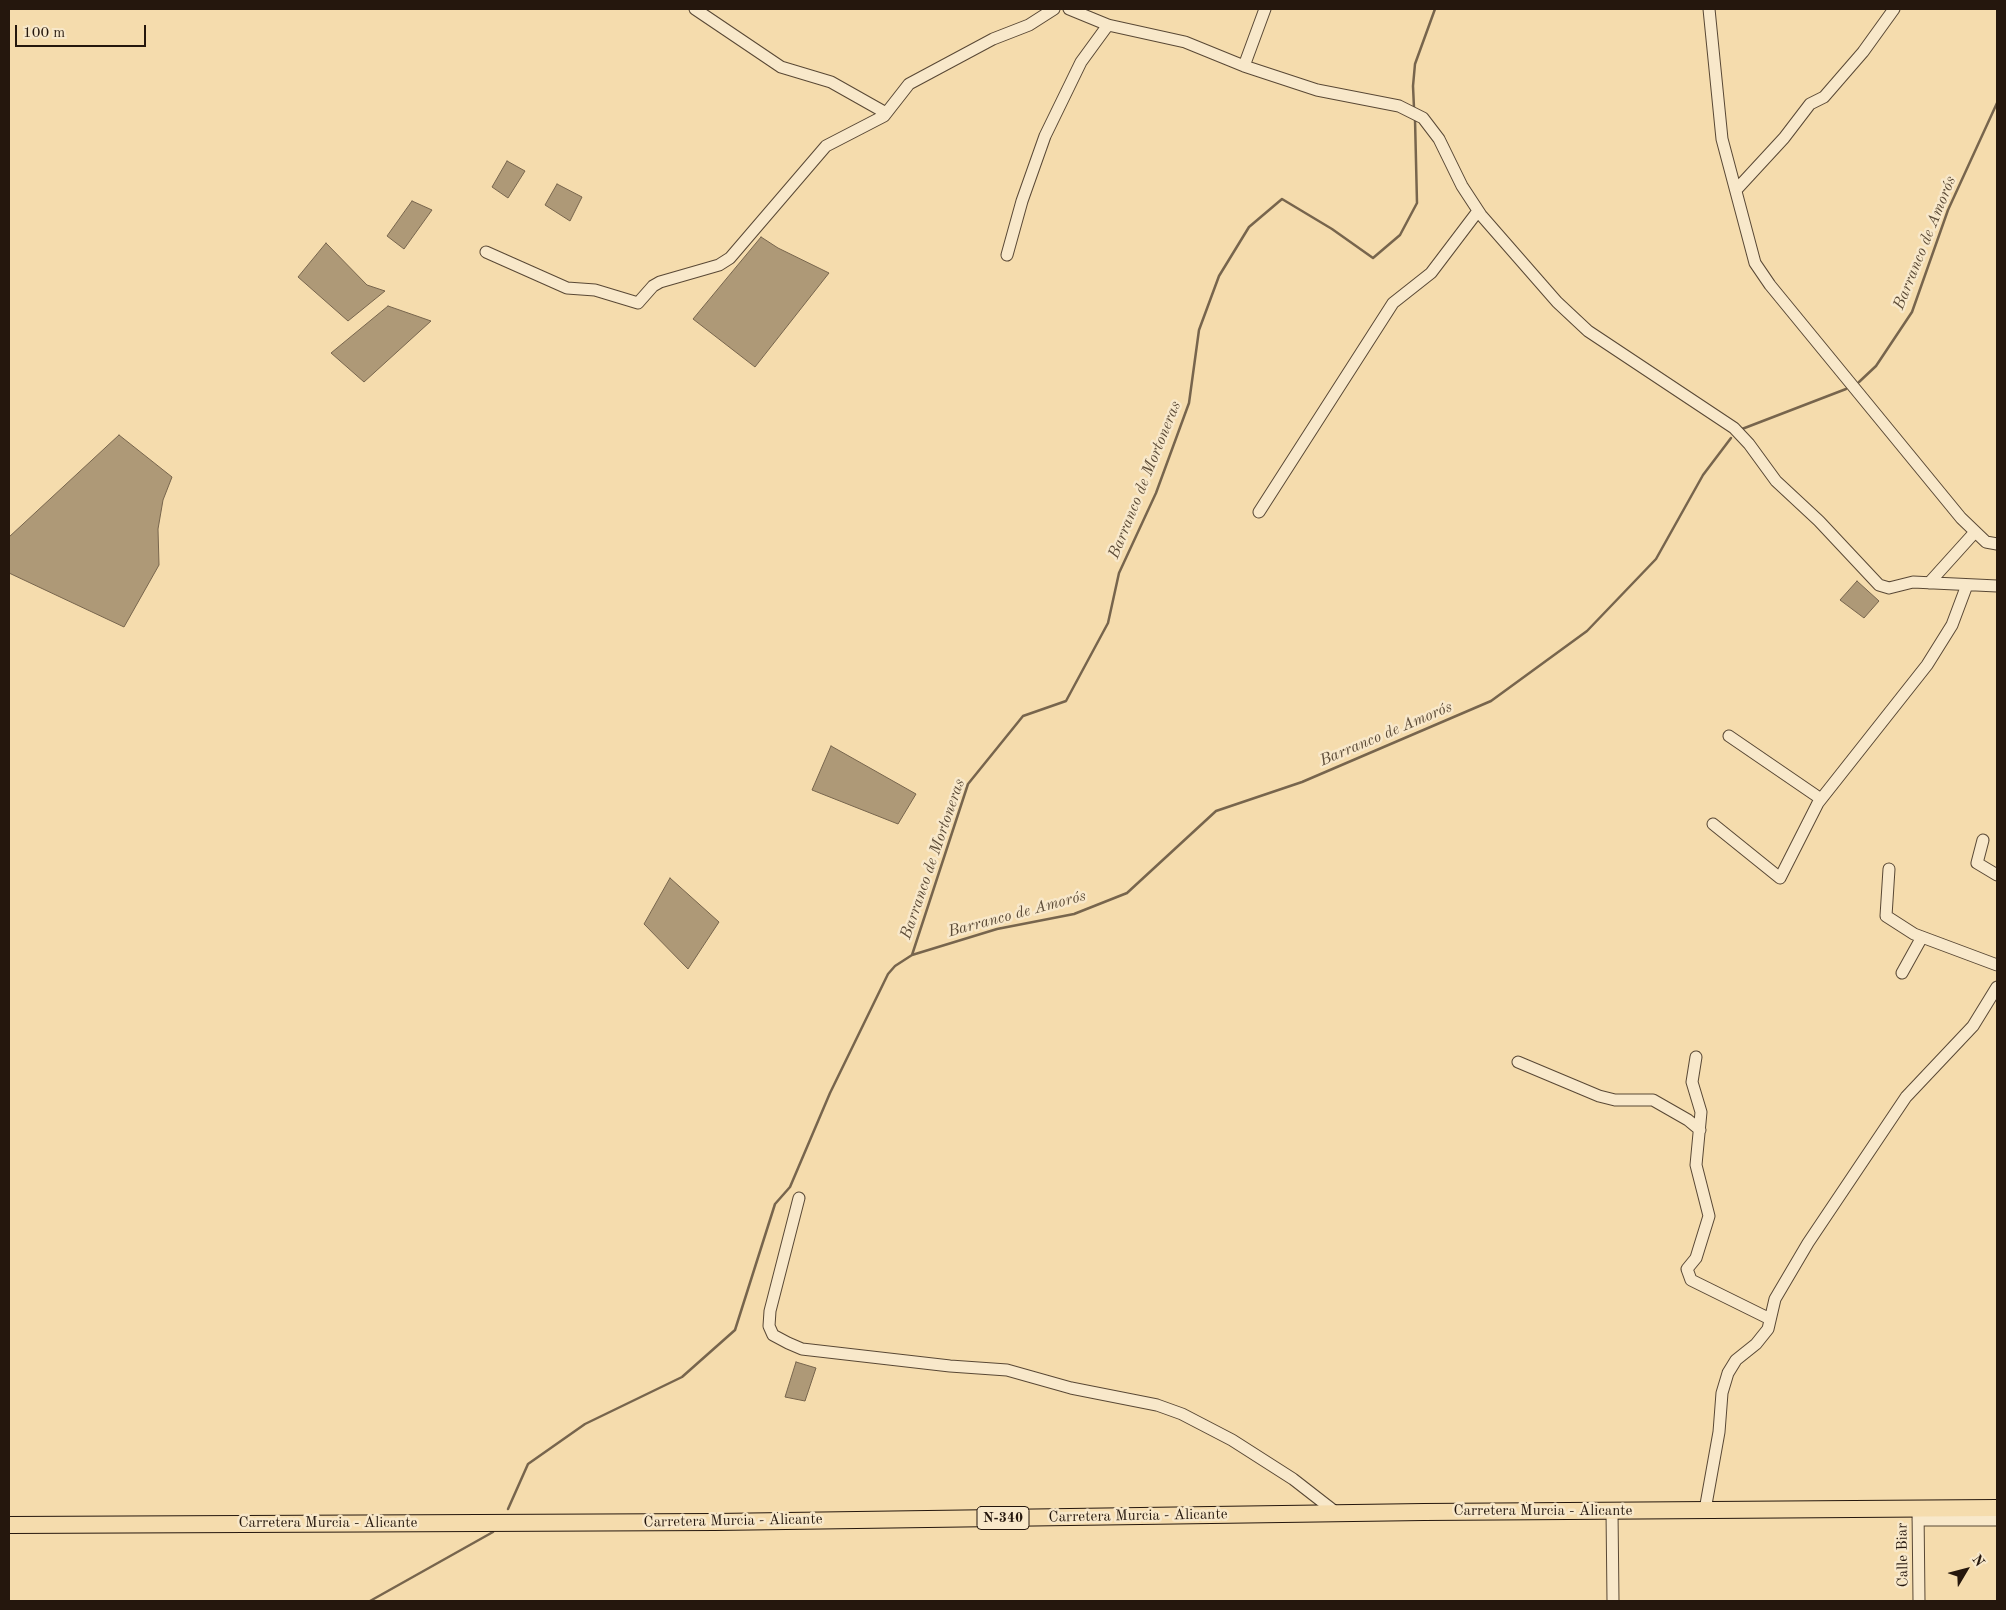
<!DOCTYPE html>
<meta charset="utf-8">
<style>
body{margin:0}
#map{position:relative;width:2006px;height:1610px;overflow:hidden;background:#f5dcad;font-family:"Old Standard TT",serif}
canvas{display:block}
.frame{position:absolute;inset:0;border:10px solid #25170d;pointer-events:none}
.north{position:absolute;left:1941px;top:1545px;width:50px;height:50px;-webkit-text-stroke:4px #f8e8ca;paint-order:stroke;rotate:53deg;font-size:14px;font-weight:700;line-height:20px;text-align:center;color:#25170d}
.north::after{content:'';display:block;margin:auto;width:18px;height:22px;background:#25170d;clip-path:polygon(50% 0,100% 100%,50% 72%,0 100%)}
.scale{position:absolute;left:15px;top:25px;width:131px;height:22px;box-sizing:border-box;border:2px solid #25170d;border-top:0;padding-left:6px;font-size:15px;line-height:18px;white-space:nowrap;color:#25170d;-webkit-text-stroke:4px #f8e8ca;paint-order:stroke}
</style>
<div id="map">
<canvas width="2006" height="1610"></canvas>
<div class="frame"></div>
<div class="north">N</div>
<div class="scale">100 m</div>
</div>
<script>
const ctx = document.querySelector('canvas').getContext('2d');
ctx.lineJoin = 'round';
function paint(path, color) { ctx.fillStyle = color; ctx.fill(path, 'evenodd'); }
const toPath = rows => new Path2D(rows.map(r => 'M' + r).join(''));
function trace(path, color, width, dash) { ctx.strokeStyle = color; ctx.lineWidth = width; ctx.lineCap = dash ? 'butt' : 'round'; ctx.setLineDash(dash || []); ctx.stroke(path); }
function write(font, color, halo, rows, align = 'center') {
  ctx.font = font + ' "Old Standard TT",serif'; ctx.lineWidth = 5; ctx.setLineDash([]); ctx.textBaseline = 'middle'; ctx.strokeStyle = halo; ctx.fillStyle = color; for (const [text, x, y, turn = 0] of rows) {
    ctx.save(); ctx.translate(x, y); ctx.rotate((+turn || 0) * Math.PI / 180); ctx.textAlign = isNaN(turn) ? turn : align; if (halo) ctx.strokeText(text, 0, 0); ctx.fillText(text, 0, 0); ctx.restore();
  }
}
const water = toPath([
 [507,161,525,171,508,198,492,187,507,161],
 [557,184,582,197,570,221,545,205,557,184],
 [412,201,432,210,404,249,387,236,412,201],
 [761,237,778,248,829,273,755,367,693,319,761,237],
 [326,243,367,285,385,291,348,321,298,277,326,243],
 [388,306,431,321,364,382,331,353,388,306],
 [119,435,172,477,163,500,158,529,159,565,124,627,9,573,9,537,119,435],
 [1857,581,1879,601,1864,618,1840,600,1857,581],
 [831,746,916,794,898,824,812,790,831,746],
 [670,878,719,922,688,969,644,924,670,878],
 [796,1362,816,1368,805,1401,785,1397,796,1362]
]);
const stream = toPath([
 [1414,108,1413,86,1415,64,1435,9],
 [1859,382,1876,366,1912,312,1948,210,1997,103],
 [1742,429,1846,389],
 [912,955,968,784,1023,716,1066,701,1108,623,1119,573,1156,493,1189,403,1199,330,1219,276,1249,227,1282,199,1332,229,1373,258,1400,235,1417,203,1415,119],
 [508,1509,528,1464,585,1424,682,1377,735,1330,775,1204,790,1187,830,1093,888,974,895,966,912,955,997,929,1074,914,1127,893,1216,811,1302,782,1491,701,1587,631,1656,559,1703,475,1731,438],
 [370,1601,493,1532]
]);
const minor = toPath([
 [695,9,781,67,831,82,886,113],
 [1069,9,1108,25,1185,42,1244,66,1317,90,1399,106,1423,118,1439,139,1462,186,1481,215,1557,302,1588,331,1734,428,1749,444,1776,481,1819,521,1879,585,1889,588,1913,582,1997,586],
 [1709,9,1722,139,1755,263,1770,285,1961,518,1986,542,1997,544],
 [1244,66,1265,9],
 [1736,190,1784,138,1810,104,1824,97,1863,52,1894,9],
 [486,252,567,288,595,290,638,303,653,286,660,282,719,265,730,258,826,146,884,116,909,84,993,39,1029,25,1054,9],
 [1007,255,1022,201,1045,136,1081,62,1108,25],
 [1259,512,1393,303,1431,273,1478,211],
 [1929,583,1975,532],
 [1729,736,1821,799],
 [1713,824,1780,878,1818,803,1927,665,1952,625,1967,585],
 [1983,840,1977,863,1997,875],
 [1889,869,1886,916,1914,934,1997,965],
 [1902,973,1922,937],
 [1696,1057,1692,1082,1701,1112,1696,1165,1709,1216,1696,1258,1687,1269,1691,1280,1770,1319],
 [1518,1062,1599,1096,1615,1100,1653,1100,1688,1120,1700,1130],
 [799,1198,770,1311,769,1326,773,1335,788,1343,802,1349,950,1366,1007,1370,1071,1388,1157,1405,1182,1414,1232,1440,1293,1479,1338,1514],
 [1918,1509,1919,1601],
 [1705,1510,1719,1432,1722,1393,1728,1373,1736,1360,1756,1344,1768,1329,1775,1299,1808,1243,1906,1097,1973,1026,1997,987],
 [1612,1511,1613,1601],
 [1918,1520,1997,1520]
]);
const highway = toPath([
 [9,1525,715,1522,1424,1512,1997,1508]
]);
const shields = [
 [1003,1518,52]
];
const shieldNames = [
 ["N-340",1003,1518]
];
const streetNames = [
 ["Carretera Murcia - Alicante",1543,1511],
 ["Carretera Murcia - Alicante",1138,1516,-1],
 ["Carretera Murcia - Alicante",733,1521,-1],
 ["Carretera Murcia - Alicante",328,1523],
 ["Calle Biar",1903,1555,-91]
];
const waterNames = [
 ["Barranco de Amorós",1925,243,-68],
 ["Barranco de Mortoneras",1145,480,-68],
 ["Barranco de Amorós",1386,734,-23],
 ["Barranco de Mortoneras",933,859,-71],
 ["Barranco de Amorós",1017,914,-15]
];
paint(water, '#ae9977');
trace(water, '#77654d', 1);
trace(stream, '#77654d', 2.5);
trace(minor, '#594835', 13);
trace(highway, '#25170d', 18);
trace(minor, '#f8e8ca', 11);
trace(highway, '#f5dcad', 16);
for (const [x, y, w] of shields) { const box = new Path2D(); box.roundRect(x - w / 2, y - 11.5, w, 23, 4); ctx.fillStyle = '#f8e8ca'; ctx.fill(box); trace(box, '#25170d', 1); }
write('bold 14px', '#25170d', null, shieldNames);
write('15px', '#25170d', '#f8e8ca', streetNames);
write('italic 16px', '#5c4b37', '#f8e8ca', waterNames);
</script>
